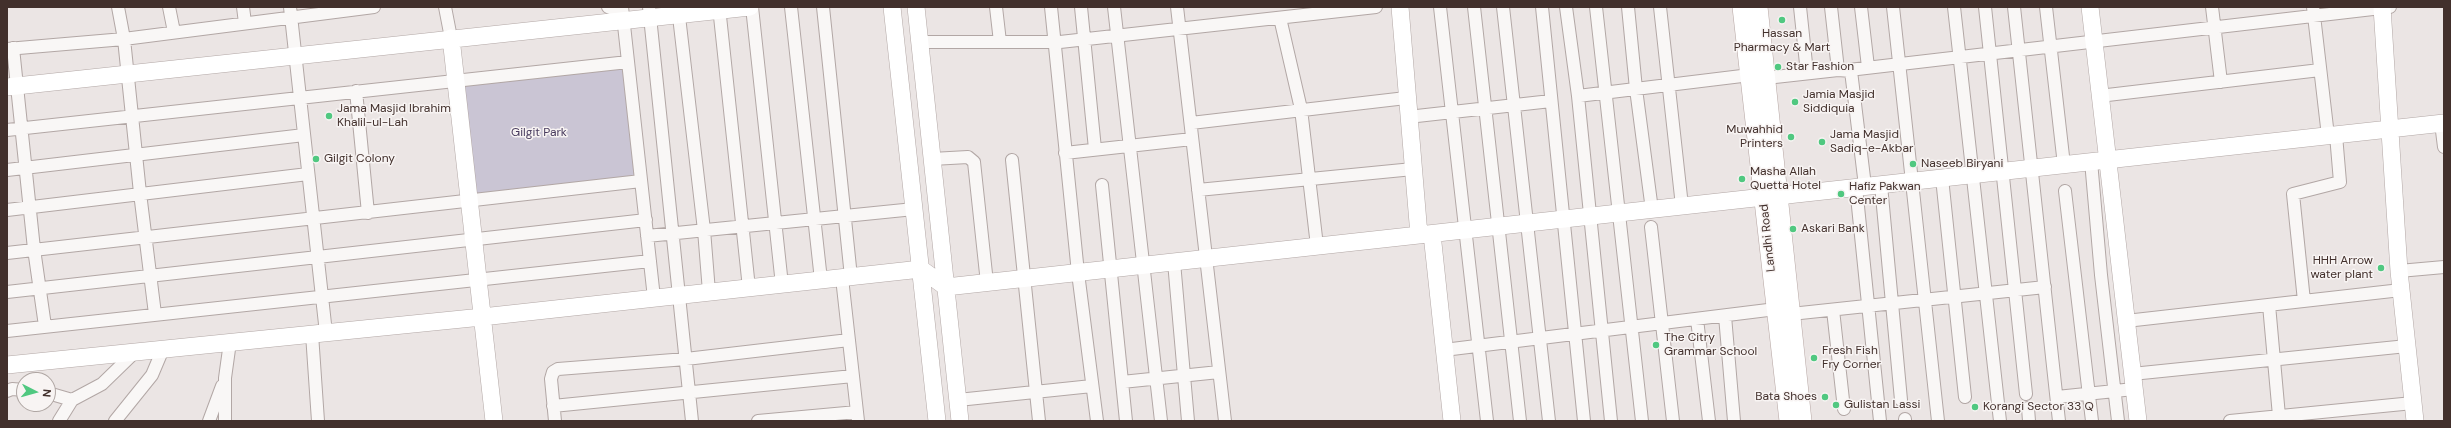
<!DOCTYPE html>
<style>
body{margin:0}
#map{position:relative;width:2451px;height:428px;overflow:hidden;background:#ebe5e4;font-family:"DM Sans",sans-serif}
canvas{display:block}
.frame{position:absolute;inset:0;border:8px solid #42302c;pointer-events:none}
.north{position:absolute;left:16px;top:372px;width:40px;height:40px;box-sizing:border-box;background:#f8f4f3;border:1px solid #afa6a3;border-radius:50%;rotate:96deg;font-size:11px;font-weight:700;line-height:16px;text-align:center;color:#42302c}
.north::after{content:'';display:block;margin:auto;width:14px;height:18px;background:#50c880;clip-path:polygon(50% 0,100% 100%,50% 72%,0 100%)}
</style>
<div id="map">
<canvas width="2451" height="428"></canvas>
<div class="frame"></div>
<div class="north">N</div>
</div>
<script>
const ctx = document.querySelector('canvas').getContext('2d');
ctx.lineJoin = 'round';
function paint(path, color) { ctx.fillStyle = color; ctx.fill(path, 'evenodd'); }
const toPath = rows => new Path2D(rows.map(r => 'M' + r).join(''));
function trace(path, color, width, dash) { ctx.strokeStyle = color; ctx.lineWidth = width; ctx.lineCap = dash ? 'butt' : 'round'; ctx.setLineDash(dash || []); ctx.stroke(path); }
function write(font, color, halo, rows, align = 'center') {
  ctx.font = font + ' "DM Sans",sans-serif'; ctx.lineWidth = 3; ctx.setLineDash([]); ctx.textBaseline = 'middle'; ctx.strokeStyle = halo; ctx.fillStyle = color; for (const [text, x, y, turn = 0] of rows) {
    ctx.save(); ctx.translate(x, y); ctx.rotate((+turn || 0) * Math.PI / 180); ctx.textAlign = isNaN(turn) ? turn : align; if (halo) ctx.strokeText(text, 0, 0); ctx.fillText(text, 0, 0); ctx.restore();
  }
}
const green = toPath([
 [628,62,641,181,469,202,456,81]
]);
const street = toPath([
 [118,7,124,39,140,193,155,314],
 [169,7,174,32],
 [243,7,245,23],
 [290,7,326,333],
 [445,7,451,38],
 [608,7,622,12],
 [622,7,654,298],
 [649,7,692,421],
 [719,7,749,288],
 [752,7,782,285],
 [791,7,821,280],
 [823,7,851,277],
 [996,7,1000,42],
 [1051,7,1078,273,1097,421],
 [1081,7,1095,149],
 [1114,7,1161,421],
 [1177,7,1225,421],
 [1440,7,1487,421],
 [1474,7,1520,421],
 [1503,7,1549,421],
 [1542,7,1584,421],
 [1566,7,1578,96,1611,421],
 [1596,7,1642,421],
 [1628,7,1636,89,1652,210],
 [1660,7,1682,206],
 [1800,7,1807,73],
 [1831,7,1838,70],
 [1861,7,1868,67],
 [1893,7,1938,421],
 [1954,7,2000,421],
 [1985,7,2026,394],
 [2014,7,2059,421],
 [2046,7,2064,165],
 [2212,7,2221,82],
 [2313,7,2328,136],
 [678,8,704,230,709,292],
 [1280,18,1301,109,1317,246],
 [920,42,1060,42,1376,7],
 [13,48,34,249,45,326],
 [7,49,124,39,374,7],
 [1849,70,2390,7],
 [1766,78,1838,70,1851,71,1865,186],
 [356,91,368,213],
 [1578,96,1750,75],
 [2099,96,2320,70],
 [1408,117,1551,101],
 [1191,123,1406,98],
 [2441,123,2444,147],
 [7,130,628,62],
 [1065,153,1192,139],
 [932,159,968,157,974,162,987,283],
 [1012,160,1039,421],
 [2091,161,2101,275,2118,421],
 [7,170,304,135],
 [1942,178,1965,397],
 [1102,185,1126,421],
 [1881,185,1901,400],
 [1856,187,1880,421],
 [1198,190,1413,169],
 [2065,191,2092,421],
 [7,210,308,174],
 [1651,227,1673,421],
 [647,236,914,209],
 [7,253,641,181],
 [1174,262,1188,421],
 [2399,271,2444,267],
 [842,278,858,421],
 [7,292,646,220],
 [2304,301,2293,194,2340,182,2336,135],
 [2269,305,2279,416],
 [1833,310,1844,409],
 [1791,314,2045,287],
 [1725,316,1734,421],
 [1697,319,1709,421],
 [2126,321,2401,290],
 [7,331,650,261],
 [312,334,318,421],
 [1444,350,1776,309],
 [2132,374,2407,346],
 [1122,382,1219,372],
 [7,391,12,389,24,390],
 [48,393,72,400],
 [2057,397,2134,389],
 [958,400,1092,386],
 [553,406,853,376],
 [2028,408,2029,421],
 [1905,419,1905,421],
 [59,421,72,400,102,384,135,352],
 [115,421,152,375,163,349],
 [209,421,222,386],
 [225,421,225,378,230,342],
 [555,421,551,379,553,372,558,369,686,359,849,340],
 [758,421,857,412],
 [2230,421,2413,403]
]);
const secondary = toPath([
 [892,7,937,421],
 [916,7,960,421],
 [1400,7,1419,235],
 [2090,7,2138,421],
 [2382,7,2399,271,2415,421],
 [451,38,494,421],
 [7,87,750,7],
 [1778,196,2444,123],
 [1432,234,1452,421],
 [7,365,482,317,921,269,946,287,1764,197]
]);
const primary = toPath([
 [1742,7,1789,421],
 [1758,7,1802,421]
]);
const markers = [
 [1782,20,4,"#50c880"],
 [1778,67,4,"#50c880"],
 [1795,102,4,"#50c880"],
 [329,116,4,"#50c880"],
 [1791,137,4,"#50c880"],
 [1822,142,4,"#50c880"],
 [316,159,4,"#50c880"],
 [1913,164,4,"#50c880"],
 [1742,179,4,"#50c880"],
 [1841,194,4,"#50c880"],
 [1793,229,4,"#50c880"],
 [2381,268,4,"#50c880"],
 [1656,345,4,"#50c880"],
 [1814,358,4,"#50c880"],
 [1825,397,4,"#50c880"],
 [1836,405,4,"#50c880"],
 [1975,407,4,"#50c880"]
];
const poiNames = [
 ["Hassan",1782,34,"center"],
 ["Pharmacy & Mart",1782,48,"center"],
 ["Star Fashion",1786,67],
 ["Jamia Masjid",1803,95],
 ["Siddiquia",1803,109],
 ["Jama Masjid Ibrahim",337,109],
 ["Khalil-ul-Lah",337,123],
 ["Muwahhid",1783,130,"right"],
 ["Printers",1783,144,"right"],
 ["Jama Masjid",1830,135],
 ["Sadiq-e-Akbar",1830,149],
 ["Gilgit Colony",324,159],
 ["Naseeb Biryani",1921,164],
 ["Masha Allah",1750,172],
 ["Quetta Hotel",1750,186],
 ["Hafiz Pakwan",1849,187],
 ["Center",1849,201],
 ["Askari Bank",1801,229],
 ["HHH Arrow",2373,261,"right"],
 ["water plant",2373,275,"right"],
 ["The Citry",1664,338],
 ["Grammar School",1664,352],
 ["Fresh Fish",1822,351],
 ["Fry Corner",1822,365],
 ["Bata Shoes",1817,397,"right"],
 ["Gulistan Lassi",1844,405],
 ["Korangi Sector 33 Q",1983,407]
];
const parkNames = [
 ["Gilgit Park",539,133]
];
const streetNames = [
 ["Landhi Road",1768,238,-96]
];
paint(green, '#cac5d4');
trace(street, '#b2a7a5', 14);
trace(secondary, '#b2a7a5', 18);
trace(primary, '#b6a6a3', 20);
trace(street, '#f9f7f6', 12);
trace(secondary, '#fff', 17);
trace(primary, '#fff', 19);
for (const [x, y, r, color] of markers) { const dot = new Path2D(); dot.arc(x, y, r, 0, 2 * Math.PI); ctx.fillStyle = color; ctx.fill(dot); trace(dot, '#f8f4f3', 1.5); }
write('12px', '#42302c', '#f8f4f3', poiNames, 'left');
write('12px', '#473a5d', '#f8f4f3', parkNames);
write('12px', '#42302c', '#f8f4f3', streetNames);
</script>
